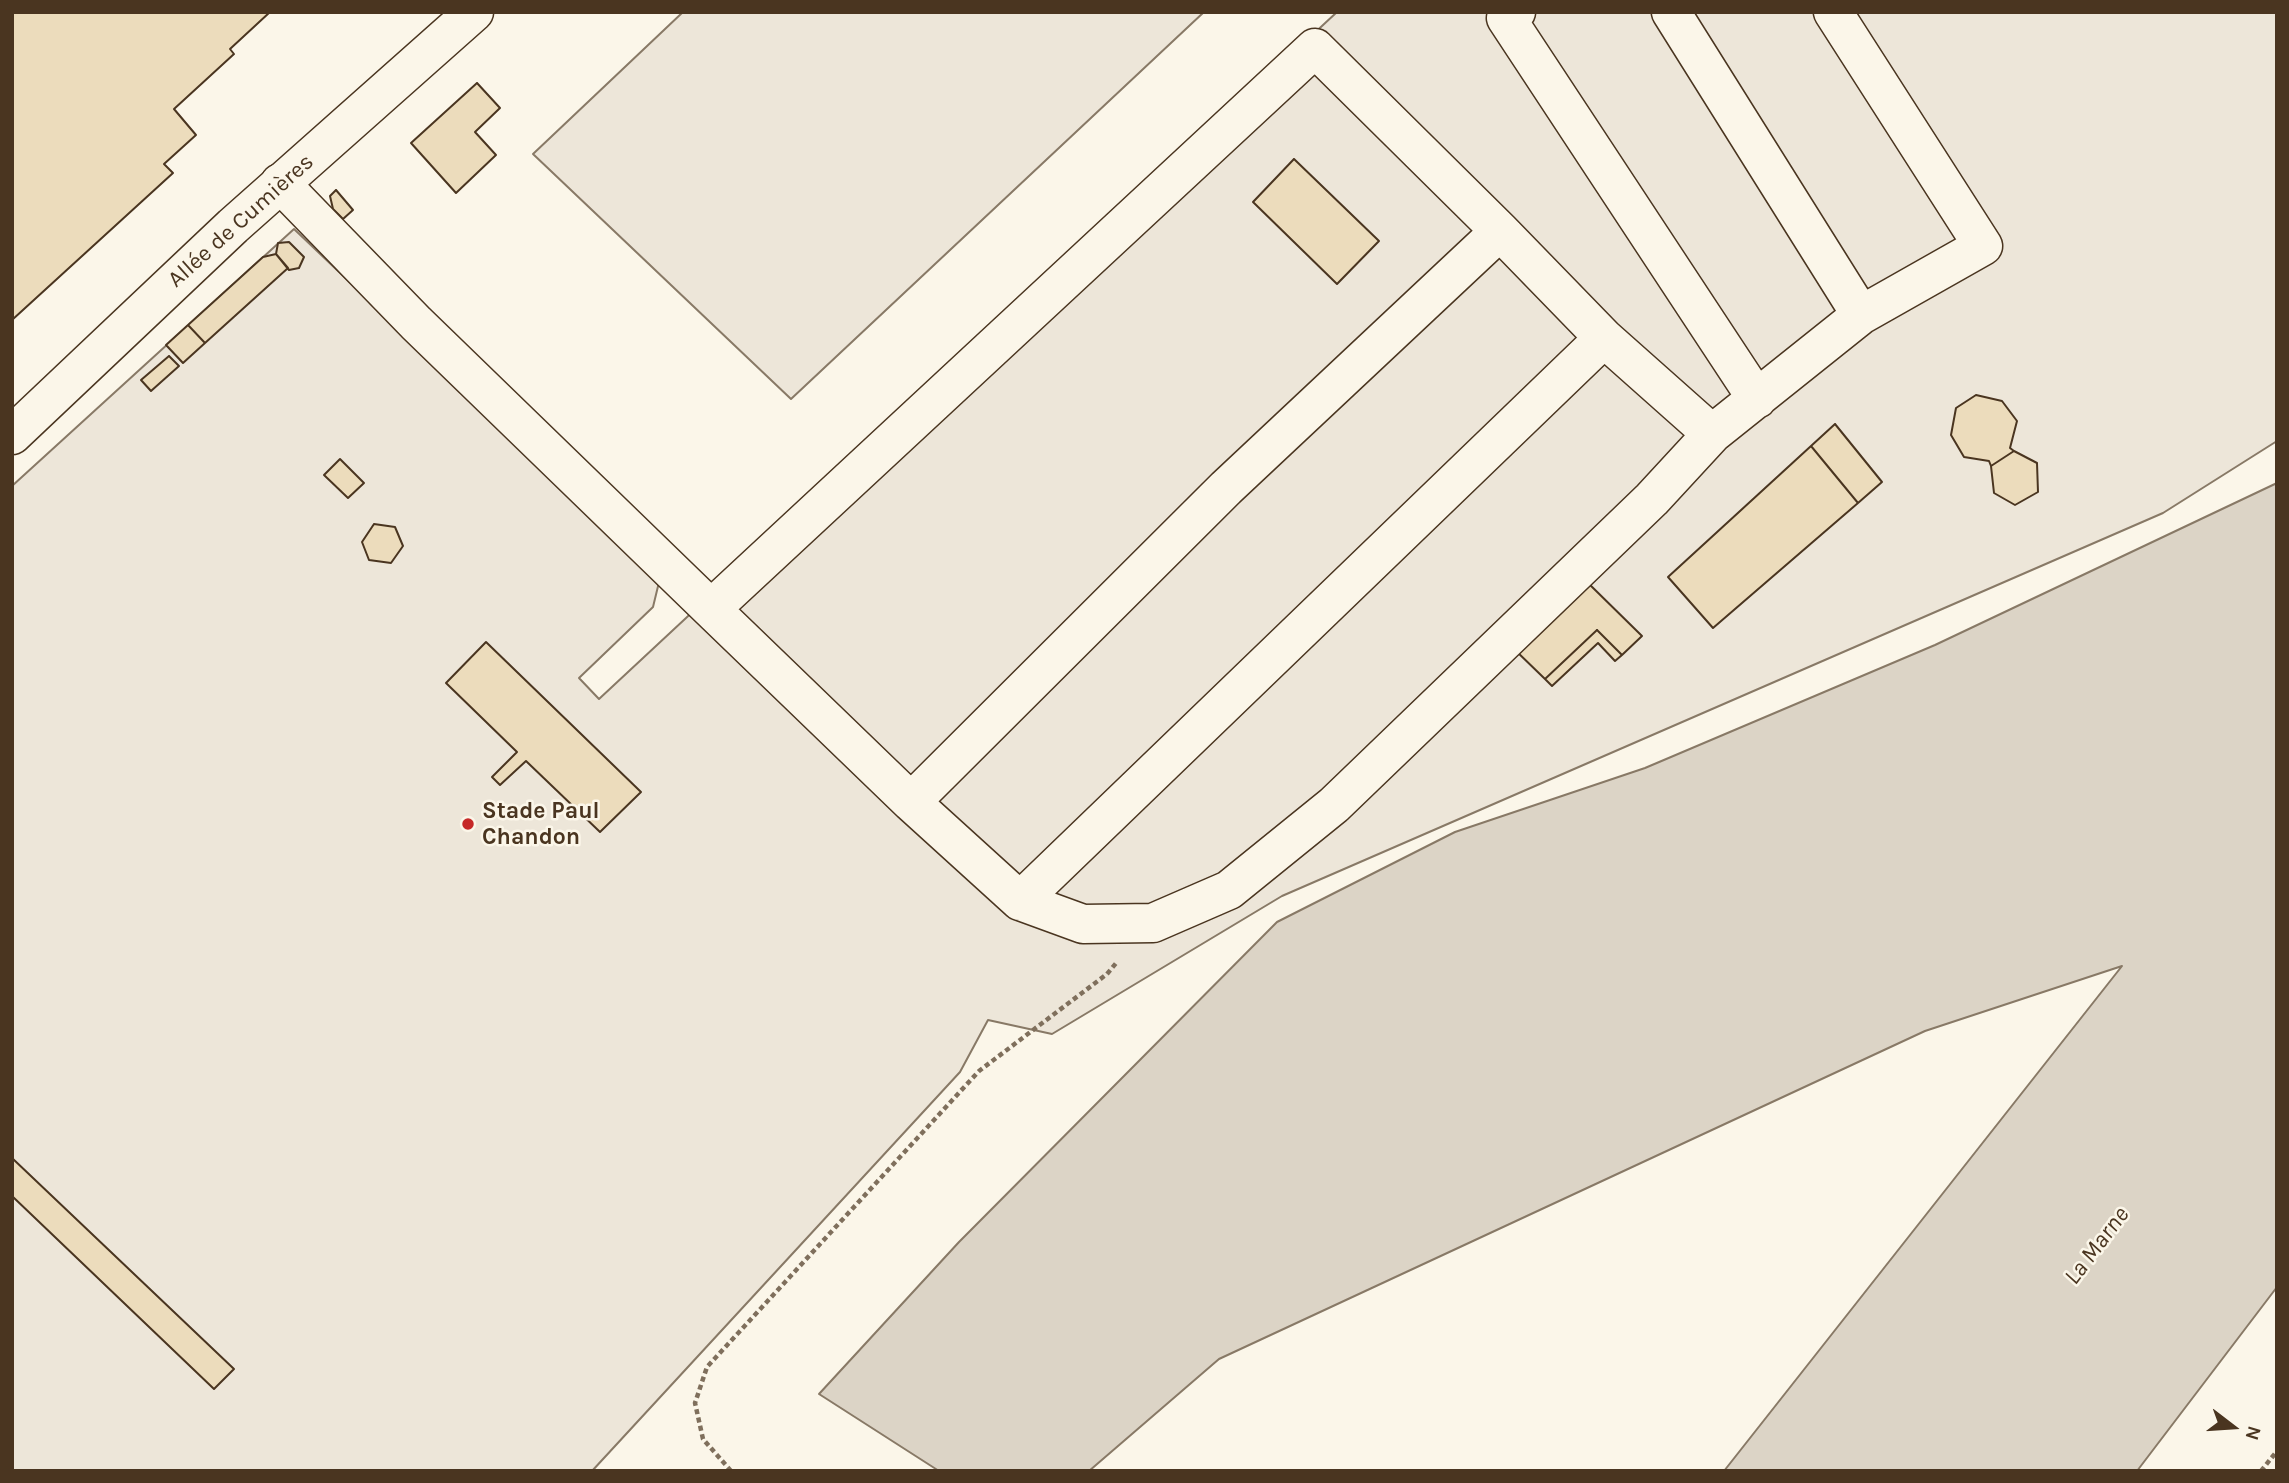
<!DOCTYPE html>
<meta charset="utf-8">
<style>
body{margin:0}
#map{position:relative;width:2289px;height:1483px;overflow:hidden;background:#fbf6e9;font-family:Karla,sans-serif}
canvas{display:block}
.frame{position:absolute;inset:0;border:14px solid #4a3520;pointer-events:none}
.north{position:absolute;left:2198px;top:1392px;width:70px;height:70px;-webkit-text-stroke:5px #fbf6e9;paint-order:stroke;rotate:107deg;font-size:19px;font-weight:700;line-height:28px;text-align:center;color:#4a3520}
.north::after{content:'';display:block;margin:auto;width:24px;height:32px;background:#4a3520;clip-path:polygon(50% 0,100% 100%,50% 72%,0 100%)}
</style>
<div id="map">
<canvas width="2289" height="1483"></canvas>
<div class="frame"></div>
<div class="north">N</div>
</div>
<script>
const ctx = document.querySelector('canvas').getContext('2d');
ctx.lineJoin = 'round';
function paint(path, color) { ctx.fillStyle = color; ctx.fill(path, 'evenodd'); }
const toPath = rows => new Path2D(rows.map(r => 'M' + r).join(''));
function trace(path, color, width, dash) { ctx.strokeStyle = color; ctx.lineWidth = width; ctx.lineCap = dash ? 'butt' : 'round'; ctx.setLineDash(dash || []); ctx.stroke(path); }
function write(font, color, halo, rows, align = 'center') {
  ctx.font = font + ' Karla,sans-serif'; ctx.lineWidth = 5; ctx.setLineDash([]); ctx.textBaseline = 'middle'; ctx.strokeStyle = halo; ctx.fillStyle = color; for (const [text, x, y, turn = 0] of rows) {
    ctx.save(); ctx.translate(x, y); ctx.rotate((+turn || 0) * Math.PI / 180); ctx.textAlign = isNaN(turn) ? turn : align; if (halo) ctx.strokeText(text, 0, 0); ctx.fillText(text, 0, 0); ctx.restore();
  }
}
const green = toPath([
 [683,12,1204,12,791,399,533,154,683,12],
 [1337,12,2277,12,2277,441,2163,513,1282,896,1052,1034,988,1020,960,1072,592,1471,12,1471,12,486,294,229,660,578,653,607,579,678,599,699,1337,12]
]);
const water = toPath([
 [2277,483,2277,1287,2137,1471,1724,1471,2122,966,1925,1031,1219,1359,1089,1471,939,1471,819,1394,959,1242,1277,922,1455,832,1645,768,1935,645,2277,483]
]);
const building = toPath([
 [12,12,270,12,230,49,234,54,174,109,196,135,164,164,173,173,12,320,12,12],
 [477,83,500,108,475,132,496,155,456,193,411,143,477,83],
 [1294,159,1379,241,1337,284,1253,202,1294,159],
 [336,190,353,210,343,219,333,209,330,196,336,190],
 [289,242,304,257,299,268,289,270,276,254,278,243,289,242],
 [276,254,288,268,205,343,188,325,263,257,276,254],
 [188,325,205,343,183,363,166,345,188,325],
 [169,356,179,366,151,391,141,380,169,356],
 [1976,395,2002,401,2017,421,2010,448,2014,451,1991,466,1989,461,1964,457,1951,435,1956,408,1976,395],
 [1835,424,1882,482,1858,503,1811,446,1835,424],
 [1811,446,1858,503,1713,628,1668,577,1811,446],
 [2014,451,2037,463,2038,492,2015,505,1994,493,1991,466,2014,451],
 [340,459,364,483,348,498,324,475,340,459],
 [374,524,395,527,403,546,391,563,369,560,362,542,374,524],
 [1584,579,1642,636,1622,655,1597,630,1545,679,1513,648,1584,579],
 [1597,630,1622,655,1615,661,1598,643,1552,686,1545,679,1597,630],
 [486,642,641,792,600,832,526,761,500,785,492,777,517,752,446,683,486,642],
 [12,1158,234,1369,214,1389,12,1196,12,1158]
]);
const path = toPath([
 [731,1471,703,1439,695,1403,707,1367,979,1071,1107,974,1117,962],
 [2261,1471,2277,1451]
]);
const minor = toPath([
 [1516,12,1506,18,1757,399],
 [1671,12,1861,315],
 [280,183,416,323,711,609,911,802,1020,901,1083,924,1153,923,1229,890,1334,805,1652,499,1712,434,1861,315,1983,246,1833,12],
 [1500,231,1604,338],
 [711,609,1315,48,1500,231,1226,488,911,802],
 [1020,901,1604,338,1712,434]
]);
const major = toPath([
 [12,435,233,226,474,12]
]);
const markers = [
 [468,824,7,"#c62828"]
];
const streetNames = [
 ["Allée de Cumières",241,221,-42]
];
const poiNames = [
 ["Stade Paul",482,811],
 ["Chandon",482,837]
];
const waterNames = [
 ["La Marne",2097,1246,-53]
];
paint(green, '#ede6d9');
trace(green, '#887966', 2);
paint(water, '#dcd4c6');
trace(water, '#887966', 2);
paint(building, '#ecdcbc');
trace(building, '#4a3520', 2);
trace(minor, '#4a3520', 41);
trace(major, '#4a3520', 41);
trace(path, '#7f6f5c', 4.5, [5, 3.5]);
trace(minor, '#fbf6e9', 38);
trace(major, '#fbf6e9', 38);
for (const [x, y, r, color] of markers) { const dot = new Path2D(); dot.arc(x, y, r, 0, 2 * Math.PI); ctx.fillStyle = color; ctx.fill(dot); trace(dot, '#fbf6e9', 2.5); }
write('23px', '#4a3520', '#fbf6e9', streetNames);
write('bold 23px', '#4a3520', '#fbf6e9', poiNames, 'left');
write('italic 24px', '#4a3520', '#fbf6e9', waterNames);
</script>
